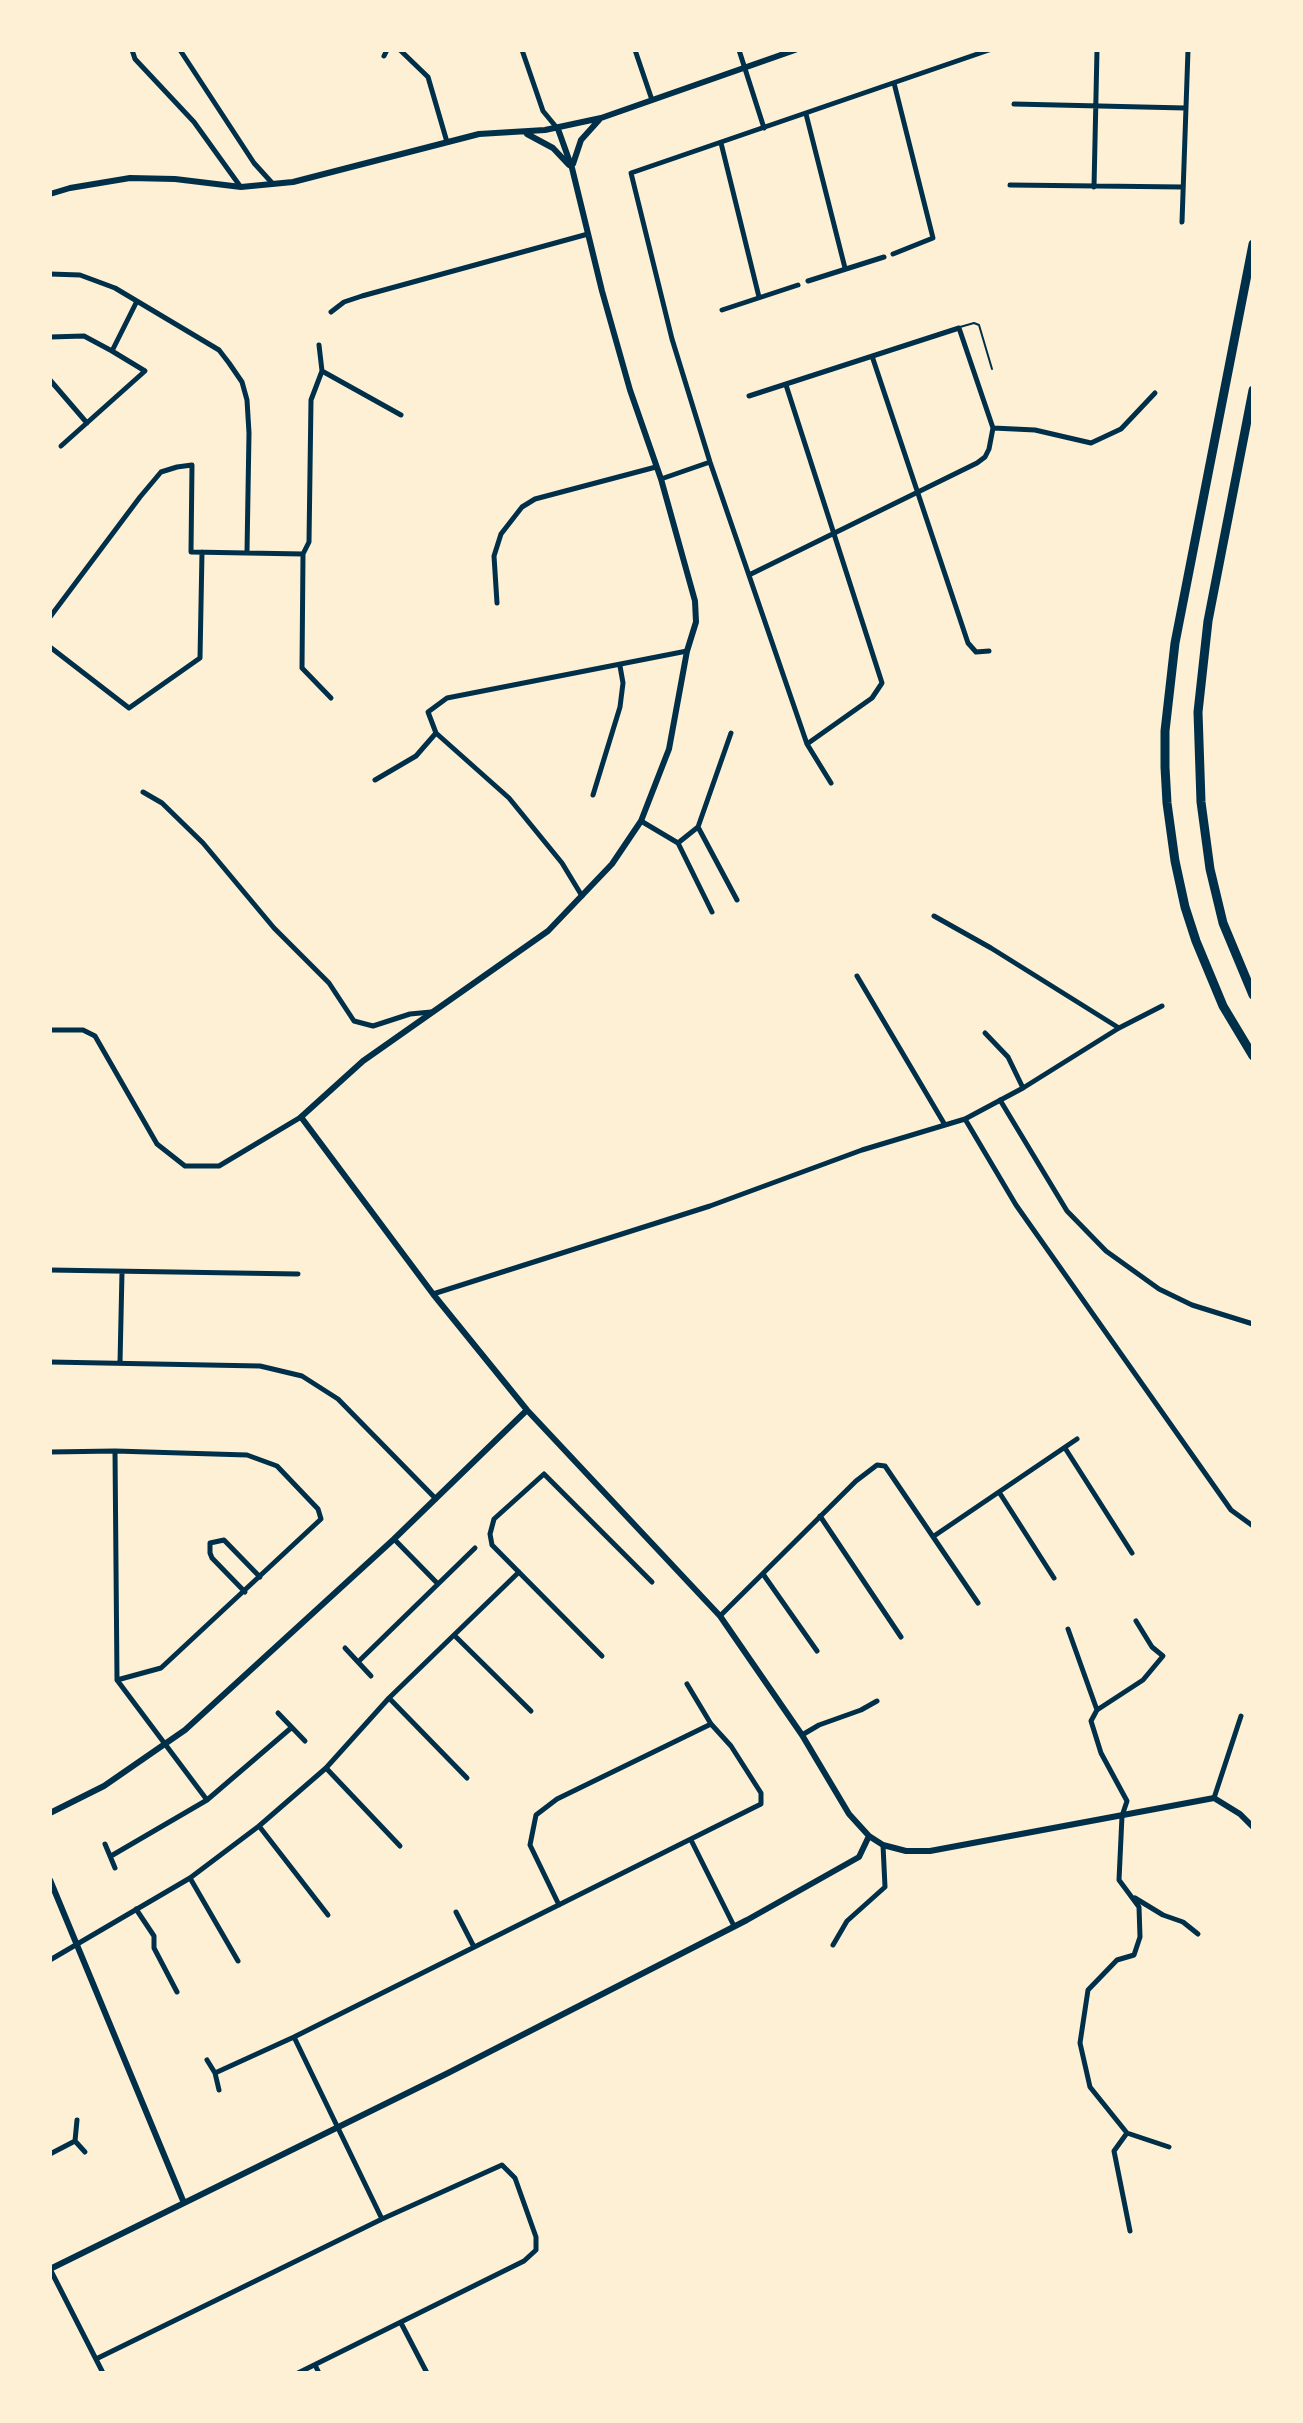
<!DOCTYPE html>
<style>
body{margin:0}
#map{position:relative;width:1303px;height:2423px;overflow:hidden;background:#fdf0d5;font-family:Ubuntu,sans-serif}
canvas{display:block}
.frame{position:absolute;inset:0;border:52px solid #fdf0d5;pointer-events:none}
</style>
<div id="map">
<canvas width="1303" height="2423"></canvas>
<div class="frame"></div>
</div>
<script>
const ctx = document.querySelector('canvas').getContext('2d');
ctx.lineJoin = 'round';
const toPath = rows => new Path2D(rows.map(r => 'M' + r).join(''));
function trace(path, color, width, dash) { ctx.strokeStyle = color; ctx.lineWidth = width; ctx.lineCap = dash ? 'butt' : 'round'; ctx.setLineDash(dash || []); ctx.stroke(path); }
const service = toPath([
 [960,327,974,323,979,325,992,369]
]);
const minor = toPath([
 [132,50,135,59,194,122,240,186],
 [180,50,254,163,273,184],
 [400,50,428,77,447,142],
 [522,50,543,111,557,128],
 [635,50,652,100],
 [739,50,764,128],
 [384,56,387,50],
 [1014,104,1185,108],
 [806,114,845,268],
 [721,143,759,297],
 [1010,185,1182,187],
 [1094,187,1097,50],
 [1182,222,1188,50],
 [893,254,933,238,894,83],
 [50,274,80,275,115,288,219,350,229,363,242,382,247,400,249,433,247,552],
 [808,281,884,257],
 [722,310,798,285],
 [331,312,344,302,362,296,588,234],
 [50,337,84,336,112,351],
 [319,345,322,371],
 [872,356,968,643,976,652,989,651],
 [50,380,87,423],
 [786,385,882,683,872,698,807,744],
 [749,396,959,328,993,428,989,449,985,457,977,463,751,574],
 [993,428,1035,430,1091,443,1121,429,1155,393],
 [61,446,145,371,112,351,137,301],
 [661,479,710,462],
 [303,554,302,668,331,698],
 [497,603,494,556,501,534,522,507,535,499,656,467],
 [50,617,140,497,161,472,177,467,192,465,191,552,303,554,309,542,311,400,322,371,401,415],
 [50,647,129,708,200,658,202,552],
 [375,780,416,756,436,733],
 [831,783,807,744,710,462,672,339,631,173,989,50],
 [143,792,162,803,203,843,274,928,329,983,354,1021,373,1026,410,1014,431,1012],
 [593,795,620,707,623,683,620,666],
 [641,821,678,843,712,912],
 [698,827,737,900],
 [678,843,698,827,731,733],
 [582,896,562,863,509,798,436,733,428,712,447,698,687,651],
 [934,916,991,948,1119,1028],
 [857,976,945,1125],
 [50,1030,83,1030,95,1036,157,1144,185,1166,219,1166,301,1117],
 [985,1033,1008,1057,1023,1088],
 [1000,1100,1067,1211,1106,1251,1159,1289,1192,1305,1253,1324],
 [965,1119,1016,1205,1231,1510,1253,1526],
 [50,1270,298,1274],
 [433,1294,710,1206,862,1150,965,1119,1023,1088,1119,1028,1162,1006],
 [50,1362,260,1366,302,1376,338,1399,436,1499],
 [120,1363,122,1272],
 [1065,1448,1132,1553],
 [115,1451,117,1680,207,1800],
 [50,1452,115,1451,247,1455,277,1466,318,1509,321,1519,161,1668,117,1680],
 [999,1492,1054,1578],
 [820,1516,901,1637],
 [934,1536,1077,1439],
 [394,1539,438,1584],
 [763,1574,817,1651],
 [245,1592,212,1558,210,1553,210,1543,224,1540,260,1577],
 [720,1616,856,1481,877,1465,885,1466,978,1603],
 [1068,1629,1097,1710],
 [454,1635,531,1711],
 [345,1648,371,1676],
 [602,1656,492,1545,490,1534,494,1519,544,1474,652,1582],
 [358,1662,475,1548],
 [389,1698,467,1778],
 [278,1713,305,1741],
 [802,1735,819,1725,861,1710,877,1701],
 [326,1768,400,1846],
 [1214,1798,1241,1716],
 [259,1826,328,1915],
 [691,1840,734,1926],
 [105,1844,115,1868],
 [111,1856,207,1800,291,1728],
 [190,1878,238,1961],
 [1135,1898,1163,1915,1183,1922,1198,1934],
 [559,1905,530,1845,536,1815,557,1799,711,1724],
 [136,1909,154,1936,154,1948,177,1992],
 [456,1912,474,1947],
 [833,1945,847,1921,885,1887,883,1845],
 [50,1960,190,1878,259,1826,326,1768,389,1698,519,1572],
 [294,2037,382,2219],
 [207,2060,215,2073,219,2090],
 [215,2073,294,2037,761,1804,761,1793,731,1746,711,1724,687,1684],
 [77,2120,75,2141,85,2152],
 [1127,2133,1090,2087,1080,2043,1088,1990,1117,1960,1134,1955,1140,1937,1139,1907,1119,1880,1122,1816,1127,1801,1101,1753,1091,1721,1097,1710,1143,1680,1163,1656,1152,1647,1136,1621],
 [1127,2133,1114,2151,1130,2231],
 [1127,2133,1169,2147],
 [50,2154,75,2141],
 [50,2269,103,2373],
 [401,2323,427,2373],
 [96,2359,382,2219,502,2165,515,2178,536,2237,536,2250,524,2261,298,2373],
 [315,2365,319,2373]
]);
const tertiary = toPath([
 [558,129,572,168,602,291,630,390,661,479,695,601,696,622,687,651,669,749,641,821,612,864,548,931,363,1061,301,1117,433,1294,527,1410,720,1616,802,1735,849,1814,869,1836,883,1845,906,1851,930,1851,1214,1798,1240,1814,1253,1827],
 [527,134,553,148,569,165],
 [573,164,581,140,599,120],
 [50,194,70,188,130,178,175,179,241,187,293,182,479,134,545,130,601,118,795,50],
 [50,1813,104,1786,185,1730,394,1539,527,1410],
 [50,1880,184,2203],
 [50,2269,448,2073,747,1920,859,1857,869,1836]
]);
const motorway = toPath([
 [1253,244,1175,643,1165,731,1165,767,1167,803,1175,861,1185,907,1196,941,1223,1006,1253,1056],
 [1253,390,1208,621,1198,712,1201,802,1210,869,1223,923,1253,995]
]);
trace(service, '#003049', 2);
trace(minor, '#003049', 5);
trace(tertiary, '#003049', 6);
trace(motorway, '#003049', 9);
</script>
